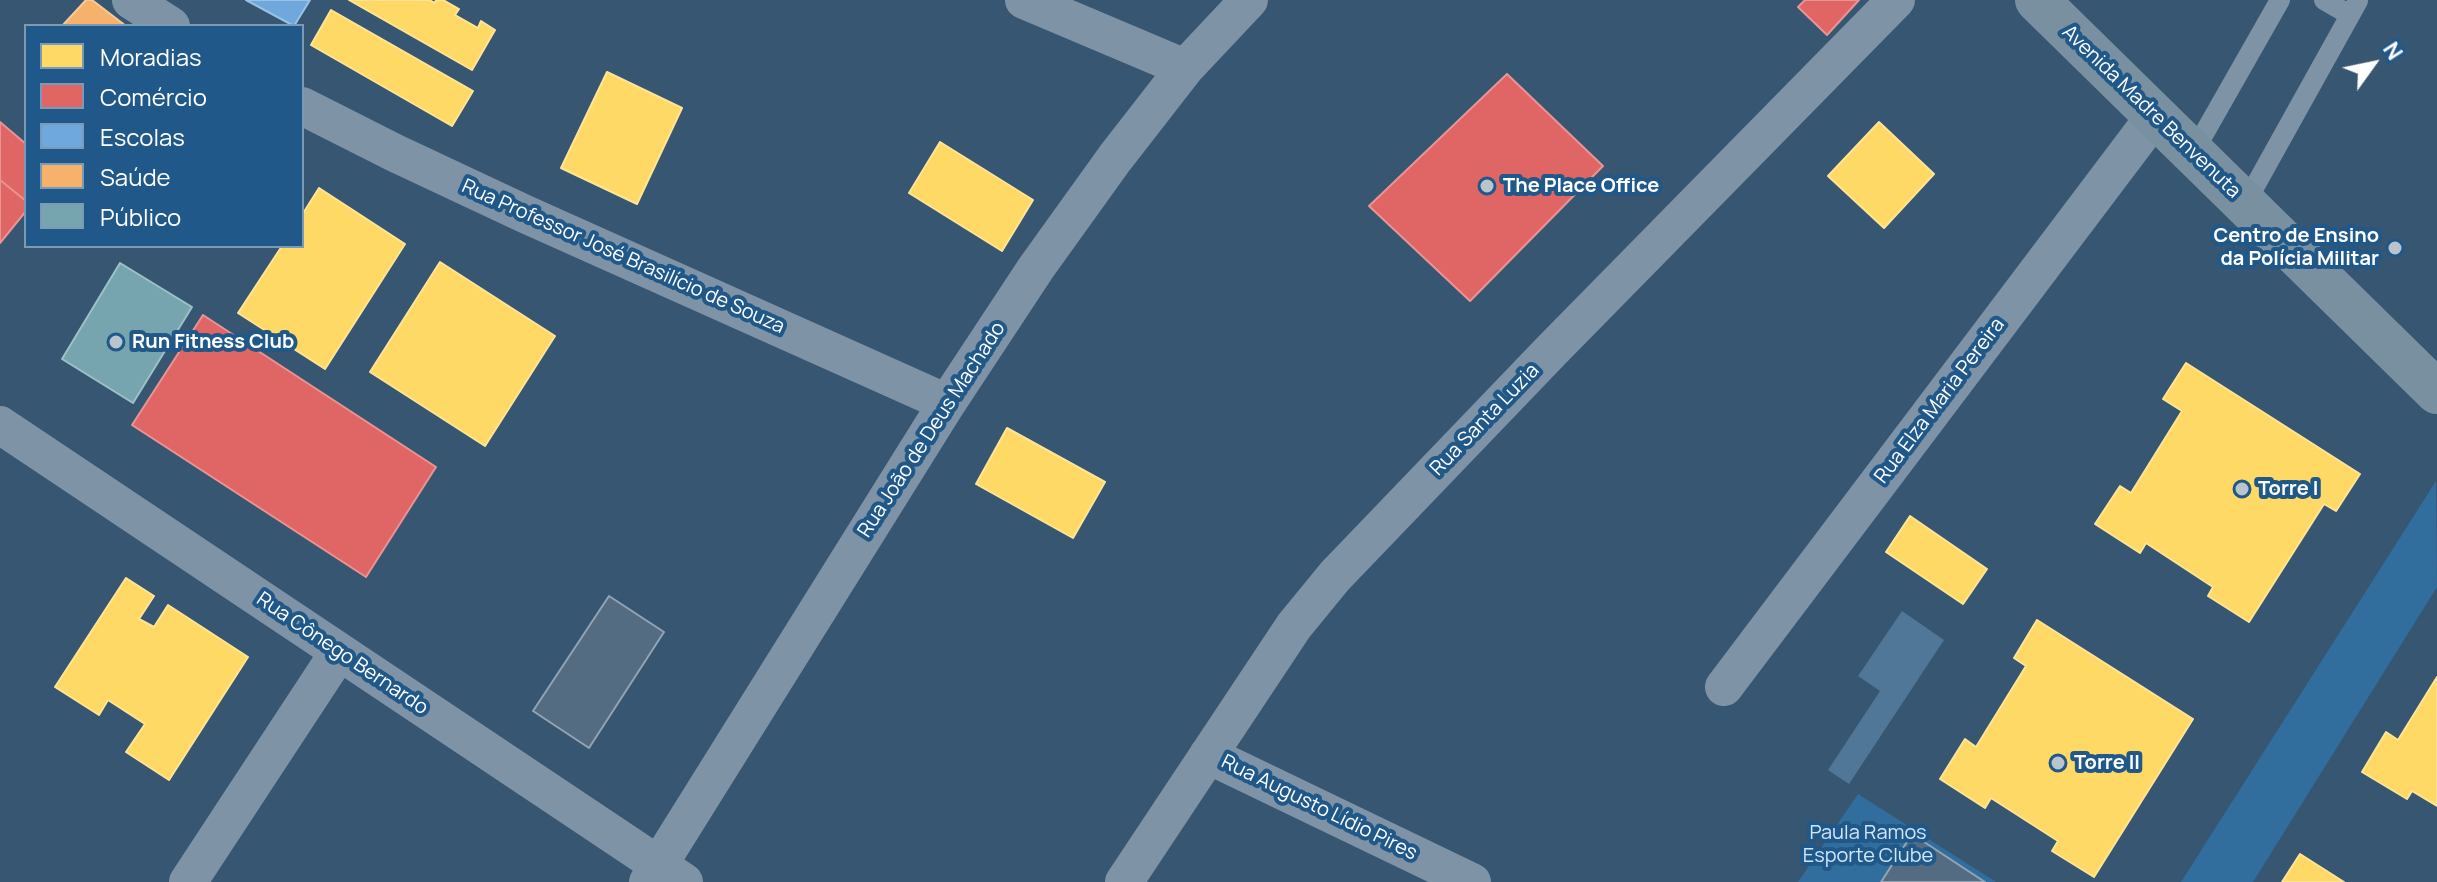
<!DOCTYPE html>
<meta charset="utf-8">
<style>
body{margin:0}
#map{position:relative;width:2437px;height:882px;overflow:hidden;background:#375671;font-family:Manrope,sans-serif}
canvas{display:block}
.legend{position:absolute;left:24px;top:24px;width:280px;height:224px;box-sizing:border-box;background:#1f5889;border:2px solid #799bb8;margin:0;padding:10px 14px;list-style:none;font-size:24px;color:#fff}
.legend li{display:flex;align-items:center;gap:16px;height:40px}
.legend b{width:40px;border:2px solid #799bb8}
.north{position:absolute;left:2333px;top:24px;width:80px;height:80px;-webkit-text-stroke:6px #1f5889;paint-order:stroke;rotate:57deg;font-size:22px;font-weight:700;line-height:32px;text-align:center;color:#fff}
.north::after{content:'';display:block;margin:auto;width:28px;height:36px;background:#fff;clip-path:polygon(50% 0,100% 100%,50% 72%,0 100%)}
</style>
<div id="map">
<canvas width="2437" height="882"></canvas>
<ul class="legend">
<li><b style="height:22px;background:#ffd966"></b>Moradias</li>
<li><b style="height:22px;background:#e06666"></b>Comércio</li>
<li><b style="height:22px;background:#6fa8dc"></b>Escolas</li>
<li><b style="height:22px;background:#f6b26b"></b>Saúde</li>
<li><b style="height:22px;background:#76a5af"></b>Público</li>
</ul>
<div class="north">N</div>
</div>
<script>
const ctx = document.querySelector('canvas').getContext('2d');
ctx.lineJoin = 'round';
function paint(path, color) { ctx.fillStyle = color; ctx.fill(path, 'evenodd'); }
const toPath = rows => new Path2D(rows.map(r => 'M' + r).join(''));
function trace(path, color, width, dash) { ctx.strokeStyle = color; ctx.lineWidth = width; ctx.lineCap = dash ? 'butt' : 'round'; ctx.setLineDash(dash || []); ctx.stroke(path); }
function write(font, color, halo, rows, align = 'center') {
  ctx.font = font + ' Manrope,sans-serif'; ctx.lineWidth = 8; ctx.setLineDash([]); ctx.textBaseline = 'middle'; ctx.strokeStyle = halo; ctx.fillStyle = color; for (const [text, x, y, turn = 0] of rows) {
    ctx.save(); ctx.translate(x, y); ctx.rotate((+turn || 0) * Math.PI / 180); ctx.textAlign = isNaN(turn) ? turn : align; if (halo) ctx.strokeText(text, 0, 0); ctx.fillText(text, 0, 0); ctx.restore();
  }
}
const green = toPath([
 [2436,481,2437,587,2253,882,2181,882],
 [1858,794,1996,882,1798,882]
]);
const water = toPath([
 [1902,611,1944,640,1849,784,1828,770,1880,691,1858,676]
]);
const homes = toPath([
 [349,0,429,0,435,3,436,0,443,0,459,9,455,15,478,28,481,21,495,30,472,70,349,0],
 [331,10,473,91,452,126,311,45,331,10],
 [607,72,682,108,637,204,561,168,607,72],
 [1879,122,1934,174,1884,228,1828,176,1879,122],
 [940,142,1033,200,1002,251,909,193,940,142],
 [319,188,405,244,325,369,238,313,282,246,302,246,302,215,319,188],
 [440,262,555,336,485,446,370,372,440,262],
 [2186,363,2360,474,2336,511,2324,504,2249,622,2208,596,2213,587,2146,543,2140,553,2095,524,2120,486,2131,493,2182,411,2163,399,2186,363],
 [1007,428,1105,482,1073,538,976,484,1007,428],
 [1910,516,1987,569,1963,604,1886,552,1910,516],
 [126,578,154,596,139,619,154,627,168,605,248,657,169,780,126,752,145,724,108,700,99,715,55,687,126,578],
 [2037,620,2193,719,2094,877,2052,851,2058,841,1991,798,1985,808,1940,779,1965,739,1976,747,2026,666,2014,658,2037,620],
 [2437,677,2437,806,2412,791,2407,799,2362,772,2386,732,2398,740,2437,677],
 [2300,854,2344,882,2282,882,2300,854]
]);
const shops = toPath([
 [1805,0,1859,0,1827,35,1798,7,1805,0],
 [1507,74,1603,166,1470,301,1369,206,1507,74],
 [0,122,26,144,26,201,0,180,0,122],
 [0,180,26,201,26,211,0,243,0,180],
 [203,315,436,467,366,577,132,425,203,315]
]);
const schools = toPath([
 [246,0,310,0,294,26,246,0]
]);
const health = toPath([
 [86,0,92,0,126,26,62,26,86,0]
]);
const public = toPath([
 [120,263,192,307,133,403,62,359,120,263]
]);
const building = toPath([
 [609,596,664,632,589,748,533,711,609,596],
 [1912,834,1985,882,1881,882,1912,834]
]);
const service = toPath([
 [2324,0,2350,15],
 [2193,153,2280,0],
 [2245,204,2358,1]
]);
const minor = toPath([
 [131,0,171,26],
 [1024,0,1185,68],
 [302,106,395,153,525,214,947,403],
 [0,425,684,882],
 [1724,687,2155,116],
 [1208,755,1472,882],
 [188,882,339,652],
 [648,882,947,403,1036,268,1115,158,1185,68,1249,0],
 [1124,882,1294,626,1335,576,1551,351,1896,0]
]);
const secondary = toPath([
 [2037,0,2437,392]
]);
const markers = [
 [1487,186,8,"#b9c4cd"],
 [2395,248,8,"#b9c4cd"],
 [116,342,8,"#b9c4cd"],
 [2242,489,8,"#b9c4cd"],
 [2058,763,8,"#b9c4cd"]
];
const streetNames = [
 ["Avenida Madre Benvenuta",2151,112,44],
 ["Rua Professor José Brasilício de Souza",623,257,24],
 ["Rua Elza Maria Pereira",1940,401,-53],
 ["Rua Santa Luzia",1485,420,-46],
 ["Rua João de Deus Machado",932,430,-57],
 ["Rua Cônego Bernardo",342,654,34],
 ["Rua Augusto Lídio Pires",1319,808,26]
];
const poiNames = [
 ["The Place Office",1503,186],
 ["Centro de Ensino",2379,236,"right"],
 ["da Polícia Militar",2379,259,"right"],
 ["Run Fitness Club",132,342],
 ["Torre I",2258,489],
 ["Torre II",2074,763]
];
const parkNames = [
 ["Paula Ramos",1868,833],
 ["Esporte Clube",1868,856]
];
paint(green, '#316d9d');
paint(water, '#507798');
paint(homes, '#ffd966');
trace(homes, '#ffe494', 2);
paint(shops, '#e06666');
trace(shops, '#e99494', 2);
paint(schools, '#6fa8dc');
trace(schools, '#9ac2e6', 2);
paint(health, '#f6b26b');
trace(health, '#f9c997', 2);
paint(public, '#76a5af');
trace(public, '#9fc0c7', 2);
paint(building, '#536c82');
trace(building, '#92a4b4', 2);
trace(service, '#7e93a6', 20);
trace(minor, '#7e93a6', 38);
trace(secondary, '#7990a1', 44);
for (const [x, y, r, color] of markers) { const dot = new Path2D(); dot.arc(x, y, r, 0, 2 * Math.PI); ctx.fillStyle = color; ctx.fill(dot); trace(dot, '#1f5889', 3); }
write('20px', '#fff', '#1f5889', streetNames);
write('bold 20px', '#fff', '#1f5889', poiNames, 'left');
write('20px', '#cfe6f8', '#1f5889', parkNames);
</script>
